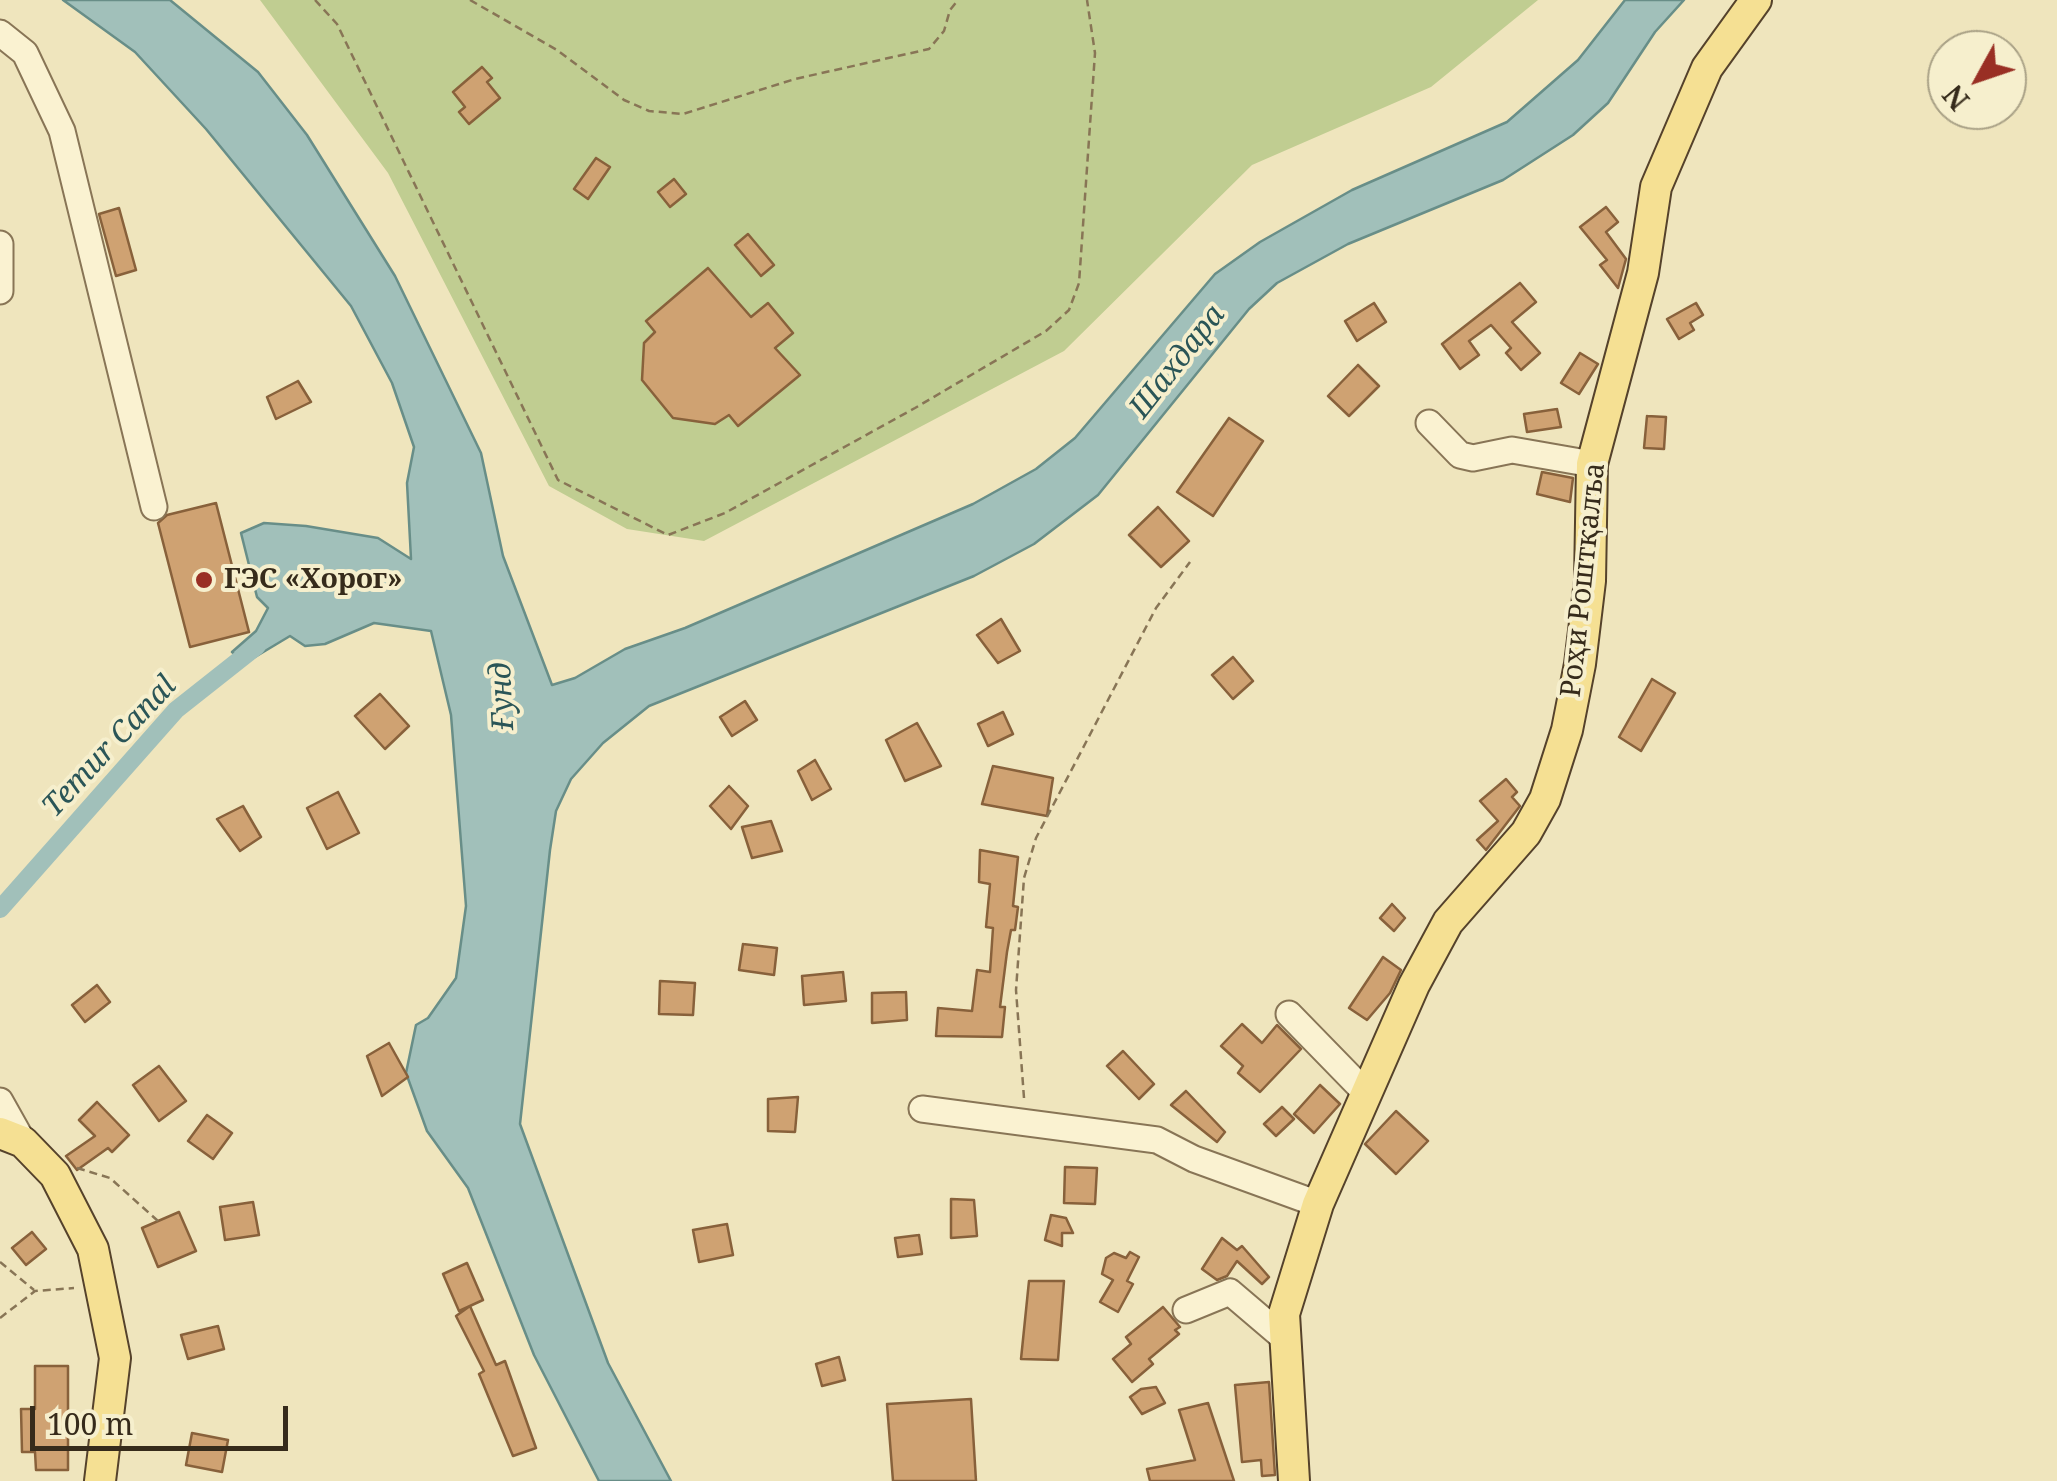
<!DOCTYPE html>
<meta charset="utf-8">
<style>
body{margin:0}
#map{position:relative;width:2057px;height:1481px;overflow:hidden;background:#efe5bd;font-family:"Noto Serif",serif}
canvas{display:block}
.north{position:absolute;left:1927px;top:30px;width:100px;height:100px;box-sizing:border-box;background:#f6efcd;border:2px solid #a9a186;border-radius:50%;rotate:230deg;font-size:28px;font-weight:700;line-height:40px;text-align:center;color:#362b1b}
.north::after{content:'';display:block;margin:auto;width:35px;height:45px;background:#992f24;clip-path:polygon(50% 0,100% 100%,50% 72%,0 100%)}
.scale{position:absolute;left:30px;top:1406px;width:258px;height:45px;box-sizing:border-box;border:5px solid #362b1b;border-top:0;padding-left:12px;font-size:30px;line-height:35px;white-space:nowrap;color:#362b1b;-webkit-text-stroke:8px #f6efcd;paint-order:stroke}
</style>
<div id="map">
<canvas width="2057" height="1481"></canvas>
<div class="north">N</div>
<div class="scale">100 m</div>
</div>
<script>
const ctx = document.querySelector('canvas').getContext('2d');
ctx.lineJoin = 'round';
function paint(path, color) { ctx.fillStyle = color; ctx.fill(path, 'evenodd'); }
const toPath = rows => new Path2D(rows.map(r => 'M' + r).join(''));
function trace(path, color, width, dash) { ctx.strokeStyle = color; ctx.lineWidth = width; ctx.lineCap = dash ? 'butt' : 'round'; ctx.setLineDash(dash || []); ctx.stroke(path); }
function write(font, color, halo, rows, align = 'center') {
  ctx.font = font + ' "Noto Serif",serif'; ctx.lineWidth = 8; ctx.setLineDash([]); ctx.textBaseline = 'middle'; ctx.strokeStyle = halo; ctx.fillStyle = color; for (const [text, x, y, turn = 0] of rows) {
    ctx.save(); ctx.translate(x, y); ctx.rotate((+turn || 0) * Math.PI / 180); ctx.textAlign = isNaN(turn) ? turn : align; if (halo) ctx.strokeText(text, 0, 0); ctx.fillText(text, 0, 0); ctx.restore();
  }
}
const green = toPath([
 [260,0,1538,0,1431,87,1252,165,1064,351,704,541,627,529,549,486,388,173]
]);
const water = toPath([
 [63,0,170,0,258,72,307,135,395,276,481,453,503,556,552,685,575,678,625,649,685,628,973,504,1036,469,1075,438,1215,274,1260,242,1352,190,1507,122,1578,60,1625,0,1684,0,1655,32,1608,103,1573,135,1503,180,1348,244,1277,283,1249,309,1098,495,1034,544,974,576,649,706,603,743,571,779,556,811,550,850,520,1124,608,1363,671,1481,599,1481,534,1355,468,1188,427,1131,406,1073,416,1025,428,1018,456,978,466,906,451,715,431,631,374,623,325,644,305,646,290,636,245,663,232,652,256,631,268,608,257,597,241,533,264,523,306,526,378,538,411,559,407,483,414,447,392,383,351,306,206,129,135,52,63,0]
]);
const canal = toPath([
 [0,909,176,710,257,646]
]);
const building = toPath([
 [482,67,492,78,487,82,500,98,469,124,459,112,465,107,453,92,482,67],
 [596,158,610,167,588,199,574,189,596,158],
 [674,179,686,194,670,207,658,192,674,179],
 [1606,207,1618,222,1606,232,1626,259,1618,288,1600,265,1607,260,1580,227,1606,207],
 [119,208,136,270,116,276,99,214,119,208],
 [748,234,774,265,761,276,735,245,748,234],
 [708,268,751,317,768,303,793,333,775,348,800,375,738,426,729,415,715,424,673,418,642,380,644,343,655,332,646,321,708,268],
 [1520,283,1536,302,1512,322,1540,353,1521,370,1506,353,1511,348,1491,325,1469,341,1479,355,1460,369,1442,344,1520,283],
 [1374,303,1386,322,1357,341,1345,321,1374,303],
 [1696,303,1703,315,1690,323,1694,330,1679,339,1667,319,1696,303],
 [1580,353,1598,364,1579,394,1561,383,1580,353],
 [1358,365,1379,386,1349,416,1328,396,1358,365],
 [298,381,311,402,276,419,267,397,298,381],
 [1557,409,1561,427,1527,432,1524,414,1557,409],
 [1647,416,1666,417,1664,449,1644,448,1647,416],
 [1229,418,1263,441,1213,516,1177,492,1229,418],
 [1542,472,1573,478,1570,502,1537,494,1542,472],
 [216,503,249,632,190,647,158,523,167,515,216,503],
 [1158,507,1189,541,1161,567,1129,535,1158,507],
 [1001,619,1020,651,998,663,977,635,1001,619],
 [1233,657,1253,681,1233,699,1212,675,1233,657],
 [1652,679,1675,693,1641,751,1619,737,1652,679],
 [380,694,409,726,385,749,355,716,380,694],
 [745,701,757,720,732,736,720,717,745,701],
 [1003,712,1013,734,988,746,978,724,1003,712],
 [917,723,941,766,905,781,886,740,917,723],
 [815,760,831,789,812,800,798,771,815,760],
 [993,766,1053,778,1047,816,982,804,993,766],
 [1506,779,1517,792,1512,797,1520,806,1486,850,1477,840,1498,821,1480,801,1506,779],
 [729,786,748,806,731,829,710,806,729,786],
 [338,792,359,833,327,849,307,808,338,792],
 [243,806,261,837,240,851,217,819,243,806],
 [771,821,782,851,752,858,742,827,771,821],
 [980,850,1018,857,1013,906,1018,907,1015,930,1011,930,1007,952,1000,1007,1005,1007,1002,1037,936,1036,938,1008,972,1011,977,970,990,972,993,928,986,927,990,884,979,882,980,850],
 [1392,904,1405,918,1394,931,1380,918,1392,904],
 [743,944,777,948,774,975,739,970,743,944],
 [1383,957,1401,970,1390,993,1367,1020,1349,1008,1383,957],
 [843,972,846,1001,804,1005,802,976,843,972],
 [660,981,695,983,693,1015,659,1014,660,981],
 [97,985,110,1002,85,1022,72,1005,97,985],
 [906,992,907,1020,872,1023,872,993,906,992],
 [1242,1024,1262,1043,1277,1025,1301,1049,1260,1092,1238,1073,1243,1066,1221,1046,1242,1024],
 [389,1043,408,1077,382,1096,367,1056,389,1043],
 [1123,1051,1154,1084,1139,1099,1107,1066,1123,1051],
 [159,1066,186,1101,159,1121,133,1085,159,1066],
 [1320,1085,1340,1104,1314,1133,1294,1114,1320,1085],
 [1186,1091,1225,1132,1217,1142,1171,1105,1186,1091],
 [798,1097,795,1132,768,1131,768,1099,798,1097],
 [97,1102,129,1135,112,1152,108,1148,77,1170,66,1156,95,1136,79,1120,97,1102],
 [1282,1107,1294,1119,1276,1136,1264,1124,1282,1107],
 [1396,1111,1428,1141,1396,1174,1365,1144,1396,1111],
 [207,1115,232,1133,213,1159,188,1141,207,1115],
 [1065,1167,1097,1168,1095,1204,1064,1203,1065,1167],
 [951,1199,974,1200,977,1236,951,1238,951,1199],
 [253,1202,259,1235,225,1240,220,1207,253,1202],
 [179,1212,196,1251,158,1267,142,1228,179,1212],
 [1051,1215,1066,1218,1073,1233,1062,1233,1062,1246,1045,1240,1051,1215],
 [727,1224,733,1255,699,1262,693,1230,727,1224],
 [32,1232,46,1249,26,1265,12,1248,32,1232],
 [919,1235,922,1254,898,1257,895,1238,919,1235],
 [1222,1238,1237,1250,1242,1246,1269,1277,1262,1284,1237,1261,1227,1276,1217,1280,1202,1269,1222,1238],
 [1130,1252,1139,1257,1127,1281,1133,1284,1118,1312,1100,1302,1113,1280,1102,1274,1106,1258,1114,1253,1126,1258,1130,1252],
 [467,1263,483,1300,459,1311,443,1274,467,1263],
 [1029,1281,1064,1281,1058,1360,1021,1359,1029,1281],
 [470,1306,496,1365,505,1361,536,1448,513,1456,479,1374,484,1371,456,1316,470,1306],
 [1163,1307,1180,1327,1175,1330,1179,1334,1149,1359,1153,1364,1132,1382,1113,1359,1131,1344,1126,1337,1163,1307],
 [218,1326,224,1349,188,1359,181,1335,218,1326],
 [839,1357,845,1380,822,1386,816,1364,839,1357],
 [35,1366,68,1366,68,1470,36,1470,35,1452,22,1452,21,1409,35,1409,35,1366],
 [1269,1382,1275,1475,1262,1476,1261,1460,1242,1462,1235,1385,1269,1382],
 [1156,1387,1165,1403,1142,1414,1130,1397,1141,1389,1156,1387],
 [971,1399,976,1481,893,1481,887,1404,971,1399],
 [1208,1403,1234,1481,1150,1481,1147,1469,1195,1460,1179,1410,1208,1403],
 [192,1433,228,1440,222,1472,186,1465,192,1433]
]);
const path = toPath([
 [315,0,337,24,558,480,668,535,725,513,915,408,1046,331,1069,310,1079,283,1095,53,1087,0],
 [470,0,557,50,624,100,649,111,683,114,795,79,929,49,944,31,950,10,958,0],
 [1024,1098,1016,990,1024,878,1036,838,1156,608,1190,562],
 [77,1168,110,1178,158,1221],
 [0,1262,34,1290],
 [0,1318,35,1291,74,1288]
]);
const minor = toPath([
 [0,33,25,53,62,131,154,507],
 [0,244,0,291],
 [1429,423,1460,455,1473,458,1512,450,1592,464],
 [1289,1014,1366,1093],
 [0,1101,23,1142],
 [922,1109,1157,1140,1194,1159,1318,1204],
 [1186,1310,1230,1292,1284,1338]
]);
const major = toPath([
 [0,1133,23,1142,55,1175,93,1249,115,1358,100,1481],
 [1294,1481,1284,1314,1318,1204,1414,985,1448,922,1526,833,1545,799,1567,730,1580,664,1590,581,1592,464,1643,273,1656,187,1707,68,1756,0]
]);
const markers = [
 [204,580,10,"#992f24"]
];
const poiNames = [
 ["ГЭС «Хорог»",224,580]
];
const streetNames = [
 ["Роҳи Роштқалъа",1584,580,-84]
];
const waterNames = [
 ["Шахдара",1178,362,-52],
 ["Ғунд",503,696,-93],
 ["Temur Canal",110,747,-47]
];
paint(green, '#c0cd91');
paint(water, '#a1c0ba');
trace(water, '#688e88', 2.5);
trace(canal, '#a1c0ba', 18);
paint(building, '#cfa272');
trace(building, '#88613b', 2.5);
trace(minor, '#887556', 29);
trace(major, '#55422b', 34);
trace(path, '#887556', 2.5, [8, 5]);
trace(minor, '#faf2d1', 25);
trace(major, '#f5e093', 30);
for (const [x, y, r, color] of markers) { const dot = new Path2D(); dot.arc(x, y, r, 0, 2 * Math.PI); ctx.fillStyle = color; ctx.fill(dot); trace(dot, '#f6efcd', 4); }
write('bold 28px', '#362b1b', '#f6efcd', poiNames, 'left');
write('28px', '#362b1b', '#f6efcd', streetNames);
write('italic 30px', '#2a5557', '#f6efcd', waterNames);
</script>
